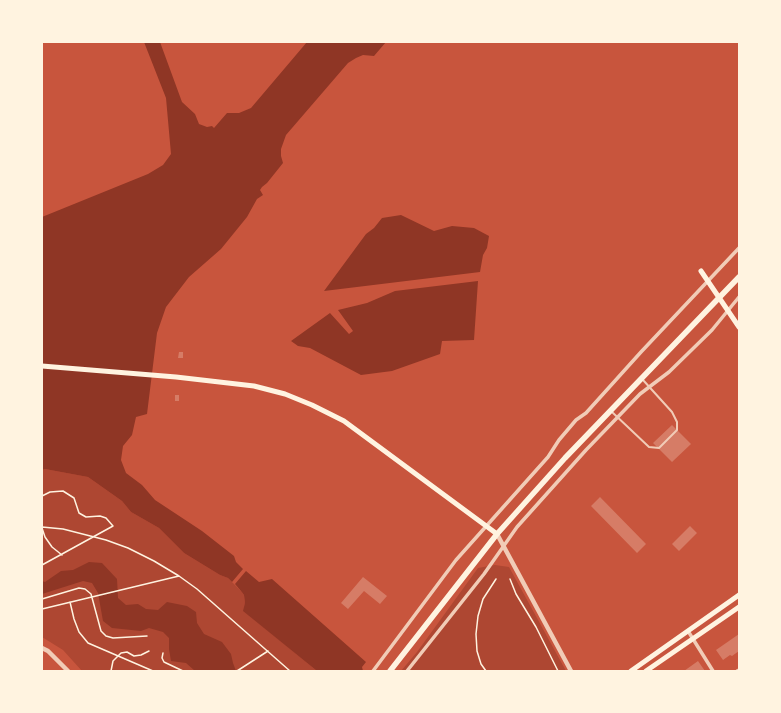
<!DOCTYPE html>
<style>
body{margin:0}
#map{position:relative;width:781px;height:713px;overflow:hidden;background:#c8553d;font-family:"Asap Condensed",sans-serif}
canvas{display:block}
.frame{position:absolute;inset:0;border:43px solid #fff3e0;pointer-events:none}
</style>
<div id="map">
<canvas width="781" height="713"></canvas>
<div class="frame"></div>
</div>
<script>
const ctx = document.querySelector('canvas').getContext('2d');
ctx.lineJoin = 'round';
function paint(path, color) { ctx.fillStyle = color; ctx.fill(path, 'evenodd'); }
const toPath = rows => new Path2D(rows.map(r => 'M' + r).join(''));
function trace(path, color, width, dash) { ctx.strokeStyle = color; ctx.lineWidth = width; ctx.lineCap = dash ? 'butt' : 'round'; ctx.setLineDash(dash || []); ctx.stroke(path); }
const green = toPath([
 [45,469,88,477,122,501,131,512,159,528,184,553,220,575,228,578,241,591,244,595,245,603,244,611,317,671,82,671,63,650,42,637,42,470],
 [495,565,509,567,566,671,401,671,417,652,478,568]
]);
const water = toPath([
 [144,42,160,42,182,102,195,114,199,124,207,127,212,126,214,128,227,113,239,113,251,108,307,42,386,42,374,56,363,55,356,58,348,63,286,135,281,149,281,156,283,163,267,183,262,187,260,190,263,195,257,199,247,217,221,249,189,277,166,307,157,333,147,414,136,417,132,435,123,446,121,460,126,473,142,485,155,500,202,531,234,556,236,562,243,569,232,582,228,578,220,575,184,553,159,528,131,512,122,501,88,477,45,469,42,470,42,217,148,174,163,165,171,154,166,98],
 [401,215,434,231,452,226,474,228,489,236,487,248,483,255,480,272,324,291,366,234,374,228,382,218],
 [478,281,474,340,442,341,440,354,392,371,361,375,310,348,298,346,291,341,330,313,349,334,353,331,338,310,367,303,395,291],
 [89,562,102,563,117,579,118,598,126,605,138,604,146,609,158,610,167,602,187,606,196,612,197,623,204,634,222,642,231,654,233,663,236,671,195,671,186,663,171,661,169,649,169,638,163,632,149,628,141,631,112,628,103,621,98,593,92,583,83,581,42,594,42,581,45,582,61,571,73,570],
 [246,571,259,582,272,579,366,662,362,667,363,671,317,671,243,611,245,603,244,595,241,591,235,584]
]);
const building = toPath([
 [179,352,183,352,183,358,178,358],
 [175,395,179,395,179,401,175,401],
 [672,425,691,444,672,462,653,443],
 [600,497,646,544,637,553,591,506],
 [690,526,697,533,679,551,672,544],
 [363,577,387,596,380,604,364,591,348,609,341,603],
 [739,634,739,649,738,650,739,651,732,656,730,655,723,660,716,650],
 [698,661,705,671,684,671]
]);
const path = toPath([
 [42,496,50,492,63,491,74,498,79,513,86,517,100,516,106,518,113,526,42,565],
 [42,527,63,529,106,540,128,548,154,561,179,576,197,589,290,671],
 [42,528,45,537,52,547,62,555],
 [510,579,516,594,536,627,558,671],
 [42,599,79,588,85,589,91,594,101,631,106,636,113,638,147,636],
 [70,602,74,619,79,632,88,643,153,671],
 [42,609,179,576],
 [163,653,162,658,164,662,183,671],
 [111,671,113,661,121,653,127,652,134,656,141,655,149,651],
 [237,671,268,651],
 [486,671,481,664,477,651,476,634,478,616,483,599,496,579]
]);
const service = toPath([
 [612,412,649,447,659,448,677,430,677,422,672,412,643,380]
]);
const minor = toPath([
 [688,631,713,671],
 [373,671,456,560,548,457,559,440,576,420,586,413,641,352,739,248],
 [407,671,484,574,517,527,586,450,640,394,669,372,712,330,739,297],
 [737,671,739,670]
]);
const tertiary = toPath([
 [497,534,571,671],
 [42,648,48,651,68,671]
]);
const secondary = toPath([
 [701,271,739,327],
 [42,366,176,377,254,386,285,394,312,405,344,421,497,534],
 [631,671,739,595],
 [646,671,739,607]
]);
const primary = toPath([
 [390,671,497,534,565,458,739,277]
]);
paint(green, '#ae4732');
paint(water, '#8f3625');
paint(building, '#d67c66');
trace(path, '#fff3e0', 1.5);
trace(service, '#f1ccb7', 2);
trace(minor, '#f1ccb7', 3.5);
trace(tertiary, '#f1ccb7', 4.5);
trace(secondary, '#fff3e0', 5);
trace(primary, '#fff3e0', 5.5);
</script>
